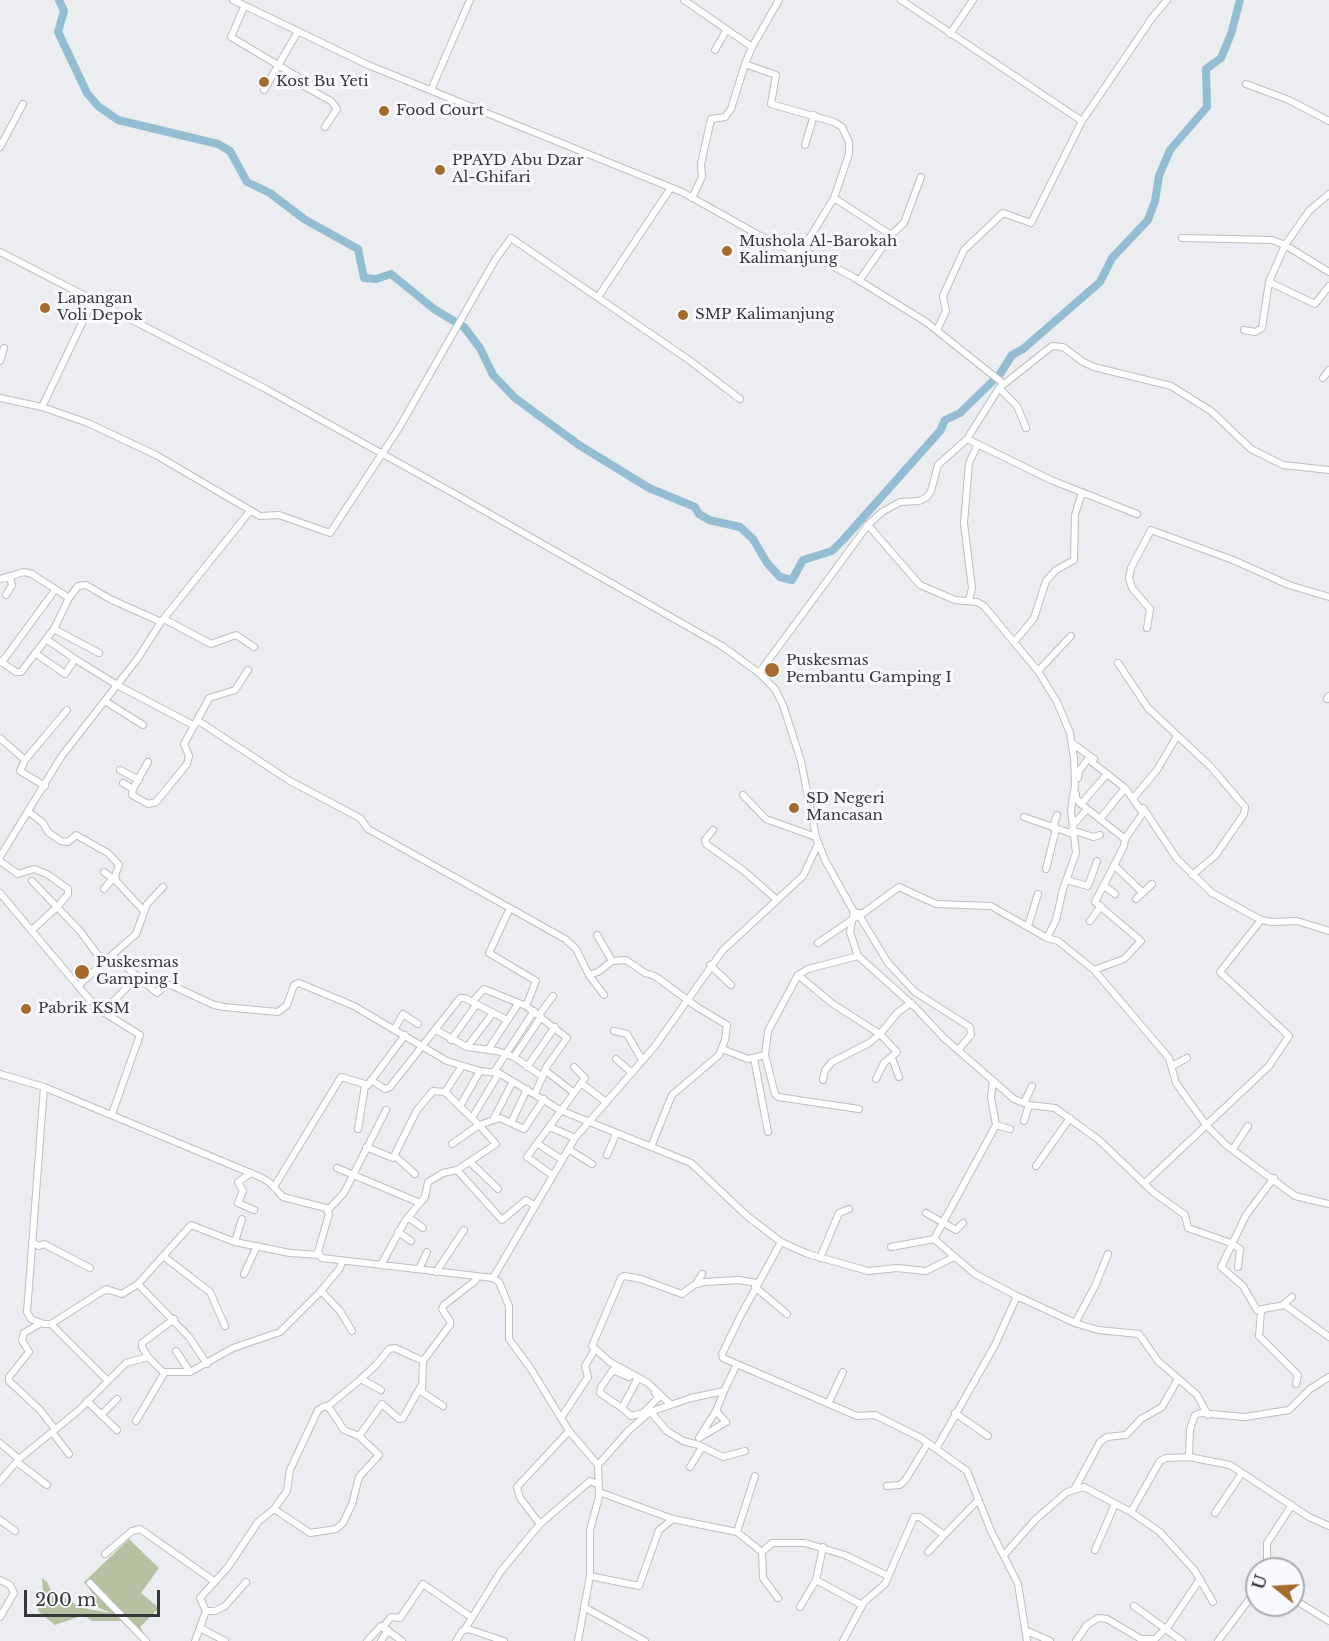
<!DOCTYPE html>
<style>
body{margin:0}
#map{position:relative;width:1329px;height:1641px;overflow:hidden;background:#ebedf0;font-family:"Libre Baskerville",serif}
canvas{display:block}
.north{position:absolute;left:1245px;top:1557px;width:60px;height:60px;box-sizing:border-box;background:#f9fafd;border:2px solid #abacae;border-radius:50%;rotate:288deg;font-size:16px;font-weight:700;line-height:24px;text-align:center;color:#363738}
.north::after{content:'';display:block;margin:auto;width:21px;height:27px;background:#a46b2a;clip-path:polygon(50% 0,100% 100%,50% 72%,0 100%)}
.scale{position:absolute;left:24px;top:1590px;width:136px;height:27px;box-sizing:border-box;border:3px solid #363738;border-top:0;padding-left:8px;font-size:18px;line-height:21px;white-space:nowrap;color:#363738;-webkit-text-stroke:4px #f9fafd;paint-order:stroke}
</style>
<div id="map">
<canvas width="1329" height="1641"></canvas>
<div class="north">U</div>
<div class="scale">200 m</div>
</div>
<script>
const ctx = document.querySelector('canvas').getContext('2d');
ctx.lineJoin = 'round';
function paint(path, color) { ctx.fillStyle = color; ctx.fill(path, 'evenodd'); }
const toPath = rows => new Path2D(rows.map(r => 'M' + r).join(''));
function trace(path, color, width, dash) { ctx.strokeStyle = color; ctx.lineWidth = width; ctx.lineCap = dash ? 'butt' : 'round'; ctx.setLineDash(dash || []); ctx.stroke(path); }
function write(font, color, halo, rows, align = 'center') {
  ctx.font = font + ' "Libre Baskerville",serif'; ctx.lineWidth = 6; ctx.setLineDash([]); ctx.textBaseline = 'middle'; ctx.strokeStyle = halo; ctx.fillStyle = color; for (const [text, x, y, turn = 0] of rows) {
    ctx.save(); ctx.translate(x, y); ctx.rotate((+turn || 0) * Math.PI / 180); ctx.textAlign = isNaN(turn) ? turn : align; if (halo) ctx.strokeText(text, 0, 0); ctx.fillText(text, 0, 0); ctx.restore();
  }
}
const green = toPath([
 [129,1539,159,1568,141,1593,159,1608,140,1627,149,1641,142,1641,121,1621,92,1621,84,1615,55,1625,38,1611,39,1605,50,1603,43,1591,42,1578,47,1582,57,1603,63,1597,83,1608,111,1613,92,1605,93,1594,84,1582]
]);
const river = toPath([
 [59,0,64,11,58,32,87,93,98,106,118,120,218,144,230,151,247,182,270,193,304,219,358,249,364,278,376,279,391,274,434,309,464,327,480,348,493,375,515,398,579,445,649,488,695,507,699,514,709,520,740,527,753,539,767,563,780,577,792,580,803,560,832,551,843,540,940,431,945,420,960,413,1000,374,1012,355,1023,349,1100,282,1112,258,1148,220,1155,201,1159,176,1170,150,1207,107,1206,69,1221,58,1231,34,1240,0]
]);
const minor = toPath([
 [233,0,368,65,682,192,757,234,797,253,802,250,834,198,849,154,849,142,842,127,834,122,771,104,776,75,745,64,752,47],
 [684,0,752,47,779,0],
 [901,0,1082,121,1152,18,1167,0],
 [244,7,231,37,303,80,304,86,331,101,337,109,325,127],
 [950,34,973,0],
 [715,50,726,31],
 [1246,84,1289,100,1329,121],
 [264,90,297,33],
 [431,90,470,0],
 [805,145,814,115],
 [0,147,23,104],
 [692,198,702,177,701,164,711,119,725,117,731,109,745,64],
 [834,198,891,235],
 [1182,238,1272,240,1285,245,1329,272],
 [802,250,855,278,926,322,1004,384],
 [0,252,264,388,453,493,722,646,759,673,775,689,783,705,801,761,816,837,825,860,854,912,850,932,858,956,915,1007,944,1038,1014,1099,1029,1105,1055,1108,1099,1140,1153,1192,1185,1215,1188,1228,1231,1243,1240,1249,1238,1267],
 [859,281,891,235,904,223,921,177],
 [1269,282,1315,304,1329,286],
 [598,297,670,189],
 [937,330,946,311,943,296,964,250,1003,213,1031,223,1082,121],
 [1244,330,1255,332,1262,328,1269,282,1285,245,1309,211,1329,194],
 [0,361,4,348],
 [1323,378,1329,370],
 [999,388,1017,406,1026,428],
 [0,398,42,407,88,423,156,455,260,516,279,515,330,533,399,428,495,260,511,238,689,360,740,399],
 [42,407,93,300],
 [967,439,1051,480,1137,514],
 [868,525,920,585,955,600,977,602,984,606,1038,671,1057,702,1070,733,1074,758,1075,785,1071,810,1076,853,1063,889,1056,920,1047,938],
 [0,579,24,572,32,574,69,598,78,586,86,585,110,599,161,622],
 [6,595,12,585,10,577],
 [969,601,972,588,964,523,969,463,978,444],
 [164,619,211,644,236,635,254,647],
 [1147,628,1150,609,1132,588,1129,578,1131,568,1151,530,1233,560,1289,585,1329,597],
 [54,629,99,653],
 [46,639,75,659],
 [1014,642,1034,618,1046,581,1056,570,1074,560,1075,515,1082,492],
 [35,653,65,674,75,659,117,685,193,725],
 [0,661,16,672,21,672,54,629,69,598],
 [2,662,55,590],
 [1118,663,1148,708,1211,767,1245,807,1244,814,1215,856,1192,875],
 [1038,671,1071,636],
 [759,673,868,525,882,512,900,502,919,501,927,497,931,491,938,465,967,439,999,388,1052,346,1063,347,1083,362,1094,367,1171,386,1211,411,1251,449,1283,465,1329,470],
 [1327,699,1329,696],
 [105,701,143,725],
 [197,720,290,781,360,818,368,829,510,908,489,953,536,981,526,1006],
 [0,738,25,760,20,771,45,786],
 [1072,743,1094,759],
 [25,760,67,710],
 [120,770,139,780],
 [1078,778,1079,771,1088,759,1125,788,1143,813,1125,839,1124,846,1095,902,1141,941,1124,959,1094,970],
 [123,783,133,789,132,795,148,804,156,802,187,764,189,756,184,744,206,704,209,698,235,690,248,670],
 [133,789,148,762],
 [1076,794,1076,798,1081,804,1125,839],
 [743,795,766,819,816,837],
 [1135,796,1157,770,1177,736],
 [1081,804,1107,774],
 [1143,808,1177,859,1212,893,1261,920,1272,922,1297,921,1329,931],
 [29,812,43,823,48,832,61,841,68,842,76,835,108,853,119,865,115,876,117,882,143,910],
 [1024,817,1073,834],
 [1100,819,1125,788],
 [1075,823,1087,809],
 [1053,828,1057,815],
 [713,830,705,840,706,844,744,871,777,900],
 [1072,830,1093,837,1100,835],
 [0,857,61,757,138,658,161,622,250,511],
 [0,861,18,874,34,869,47,874,68,889,68,894,58,906,32,930],
 [1115,866,1143,893],
 [1046,869,1056,829],
 [104,872,113,879],
 [1066,880,1088,886,1097,861],
 [32,881,80,931,103,962],
 [1104,886,1115,894],
 [104,889,115,876],
 [0,893,89,999,103,1012,140,1035,112,1114],
 [1136,899,1152,884],
 [510,908,565,939,576,949,589,975,598,972,612,961,626,960,645,973,655,976,697,1007,727,1025,725,1040,719,1055,672,1095,651,1147],
 [854,912,862,914,899,887,936,904,991,906,1047,938,1058,941,1094,970,1169,1058,1176,1083,1206,1125,1226,1145,1295,1196,1329,1204],
 [1090,921,1101,906],
 [1028,926,1038,894],
 [597,935,612,961],
 [818,943,859,915,888,963,915,992,970,1027,971,1035,958,1050],
 [112,955,136,934,147,904,163,887],
 [858,956,808,969,798,975,768,1031,765,1055,775,1094,778,1097,859,1109],
 [710,965,731,985],
 [589,975,604,995],
 [798,975,833,1004,880,1034,898,1012,911,1003],
 [78,986,112,955,157,993,166,985,171,985,214,1005,224,1007,278,1012,287,1005,294,985,299,983,354,1006,447,1061,480,1071,499,1073,560,1110,691,1163,747,1216,781,1242,741,1315,722,1354,723,1358,857,1416,875,1415,921,1438,967,1471,991,1531,1018,1584,1027,1641],
 [472,1002,484,989,526,1006,567,1038,547,1066,535,1094],
 [103,1012,137,977],
 [539,1015,553,996],
 [395,1028,403,1014,418,1024],
 [436,1030,467,1047,497,1051,514,1057,543,1077],
 [614,1031,627,1034,642,1060],
 [451,1040,476,1005],
 [467,1047,493,1013],
 [722,1049,748,1059,765,1055],
 [488,1050,518,1004],
 [514,1057,541,1017],
 [754,1058,768,1132],
 [892,1058,899,1077],
 [616,1059,632,1073],
 [1172,1066,1187,1058],
 [527,1067,555,1027],
 [546,1071,573,1092],
 [494,1072,534,1011],
 [0,1074,44,1087,260,1177,269,1182,283,1197,326,1208,329,1214,318,1252,322,1258,493,1278,499,1282,509,1306,509,1339,531,1369,569,1431,598,1465,599,1497,590,1530,590,1576,578,1641],
 [371,1080,385,1089,390,1087,460,998,465,998,507,1020],
 [823,1080,825,1070,832,1062,869,1043,880,1034,897,1052,884,1063,876,1079],
 [993,1081,991,1098,996,1125],
 [581,1083,606,1102],
 [44,1087,27,1312,31,1319,44,1324,51,1324,106,1289,122,1294,138,1284,191,1225,235,1242],
 [445,1092,462,1066],
 [1024,1103,1032,1086],
 [460,1106,480,1071],
 [472,1118,499,1073],
 [494,1118,513,1081],
 [1024,1121,1029,1105],
 [511,1123,527,1089],
 [550,1127,575,1138],
 [358,1129,365,1086],
 [538,1144,561,1159],
 [366,1147,393,1158,417,1110,433,1091,445,1092,479,1125,500,1118,524,1129,544,1099],
 [568,1149,592,1164],
 [1233,1149,1248,1126],
 [607,1155,616,1134],
 [395,1156,415,1174],
 [470,1162,498,1189],
 [1036,1166,1070,1118],
 [337,1168,420,1203],
 [457,1170,502,1220,526,1200,535,1206],
 [251,1173,238,1182,243,1191,238,1203,254,1210],
 [552,1175,527,1157,585,1078,574,1067],
 [1274,1178,1246,1215,1221,1267,1243,1286,1257,1310,1285,1305,1329,1337],
 [1145,1183,1269,1066,1289,1036,1220,972,1261,920],
 [274,1187,341,1077,368,1085,405,1035],
 [328,1210,344,1193,386,1110],
 [926,1213,956,1230,963,1223],
 [408,1217,423,1228],
 [242,1219,235,1242,290,1253,320,1255],
 [398,1232,411,1241],
 [781,1242,808,1254,868,1271,897,1268,926,1271,954,1257],
 [33,1243,39,1246,44,1244,90,1268],
 [891,1247,934,1239],
 [163,1256,210,1292,225,1326],
 [820,1258,839,1213,849,1209],
 [381,1265,405,1221,425,1197,428,1182,443,1173,457,1170,496,1144,479,1125,452,1144],
 [419,1269,427,1252],
 [436,1272,464,1230],
 [244,1274,257,1246],
 [493,1278,575,1138,655,1046,723,950,803,876,818,844],
 [138,1284,189,1337,207,1364],
 [696,1284,702,1274],
 [755,1287,787,1314],
 [321,1291,340,1311,352,1331],
 [1017,1296,1075,1323,1095,1286,1108,1254],
 [1284,1304,1292,1297],
 [1261,1311,1259,1336,1298,1375,1296,1384],
 [41,1323,24,1333,22,1340,29,1352,9,1377,9,1381,40,1410,55,1429],
 [1075,1323,1098,1330,1139,1334,1158,1361,1197,1395,1208,1415],
 [51,1324,107,1380],
 [176,1351,190,1372],
 [148,1357,142,1347,142,1343,174,1319],
 [423,1361,450,1325,450,1321,442,1309,444,1305,475,1281,477,1277],
 [361,1379,376,1365,389,1349,395,1348,423,1361,422,1392,443,1406],
 [637,1380,622,1408,631,1416,643,1413,644,1415],
 [87,1401,117,1430],
 [828,1404,843,1372],
 [671,1405,648,1383,610,1362,592,1346,621,1278,624,1276,641,1279,682,1294,694,1285,704,1282,739,1280,757,1283],
 [327,1407,361,1379,381,1390],
 [622,1408,600,1393,601,1387,613,1370,629,1377],
 [649,1410,667,1431,683,1441,699,1445,723,1457,745,1451],
 [643,1413,659,1397,655,1393],
 [955,1413,988,1436],
 [101,1415,117,1399],
 [561,1418,588,1377,585,1366,595,1349],
 [136,1421,165,1372],
 [52,1432,69,1454],
 [359,1436,382,1404,399,1419,403,1418,421,1386],
 [700,1436,716,1411],
 [699,1438,726,1422,716,1411,724,1391],
 [0,1443,19,1459],
 [936,1449,995,1345,1017,1296,975,1274,934,1239,996,1125,1010,1129],
 [1189,1457,1230,1465,1309,1517,1329,1526],
 [17,1462,47,1485],
 [598,1465,629,1430,650,1412,691,1398,724,1391,736,1366],
 [690,1467,702,1447],
 [0,1481,19,1459,79,1410,126,1363,148,1357,163,1372,190,1372,233,1348,280,1332,321,1291,340,1268,342,1261],
 [887,1486,900,1485,906,1479,928,1443],
 [1075,1488,1100,1442,1107,1437,1126,1435,1141,1419,1162,1407,1178,1379],
 [599,1492,673,1519,737,1532,762,1552,772,1543,805,1543,845,1555,888,1576],
 [1131,1512,1160,1461,1166,1458,1189,1457,1190,1429,1195,1415,1200,1413,1245,1417,1289,1410,1310,1389,1329,1377],
 [1215,1513,1242,1473],
 [0,1520,15,1531],
 [540,1524,520,1498,517,1487,569,1431],
 [737,1532,755,1476],
 [1095,1550,1115,1504],
 [762,1552,763,1578,778,1598],
 [928,1552,978,1500],
 [105,1554,132,1531,140,1529,214,1581],
 [1004,1555,1035,1520,1067,1492,1084,1487,1131,1512,1160,1532,1195,1571,1213,1602],
 [1267,1569,1267,1543,1292,1505],
 [590,1576,639,1586,659,1530,673,1519],
 [0,1580,10,1585,14,1593,0,1617],
 [816,1580,862,1605],
 [90,1583,146,1641],
 [1293,1599,1329,1621],
 [1134,1606,1182,1641],
 [584,1607,645,1641],
 [800,1607,816,1580,823,1547],
 [206,1611,200,1598,228,1567,258,1522,274,1509,287,1491,290,1470,318,1410,325,1406,330,1409,344,1430,359,1436,379,1455,359,1477,352,1504,343,1523,336,1529,310,1533,274,1509],
 [383,1627,391,1617,400,1618,423,1584,471,1617],
 [200,1628,225,1641],
 [465,1629,501,1571,540,1524,590,1481,599,1485],
 [1027,1631,1050,1641],
 [195,1641,206,1611,215,1611,225,1606,246,1582],
 [367,1641,381,1626,402,1641],
 [381,1641,388,1630],
 [456,1641,462,1631,468,1629,504,1641],
 [843,1641,864,1602,885,1584,914,1517,920,1517,944,1535],
 [1076,1641,1087,1625,1098,1618,1107,1619,1141,1639,1155,1639,1169,1625,1200,1579],
 [1218,1641,1257,1589]
]);
const markers = [
 [264,82,6,"#a46b2a"],
 [384,111,6,"#a46b2a"],
 [440,170,6,"#a46b2a"],
 [727,251,6,"#a46b2a"],
 [45,308,6,"#a46b2a"],
 [683,315,6,"#a46b2a"],
 [772,670,8,"#a46b2a"],
 [794,808,6,"#a46b2a"],
 [82,972,8,"#a46b2a"],
 [26,1009,6,"#a46b2a"]
];
const poiNames = [
 ["Kost Bu Yeti",276,82],
 ["Food Court",396,111],
 ["PPAYD Abu Dzar",452,161],
 ["Al-Ghifari",452,178],
 ["Mushola Al-Barokah",739,242],
 ["Kalimanjung",739,259],
 ["Lapangan",57,299],
 ["Voli Depok",57,316],
 ["SMP Kalimanjung",695,315],
 ["Puskesmas",786,661],
 ["Pembantu Gamping I",786,678],
 ["SD Negeri",806,799],
 ["Mancasan",806,816],
 ["Puskesmas",96,963],
 ["Gamping I",96,980],
 ["Pabrik KSM",38,1009]
];
paint(green, '#b6c1a2');
trace(river, '#92bdd2', 8);
trace(minor, '#bdbfc1', 8);
trace(minor, '#fff', 6);
for (const [x, y, r, color] of markers) { const dot = new Path2D(); dot.arc(x, y, r, 0, 2 * Math.PI); ctx.fillStyle = color; ctx.fill(dot); trace(dot, '#f9fafd', 2); }
write('15px', '#363738', '#f9fafd', poiNames, 'left');
</script>
